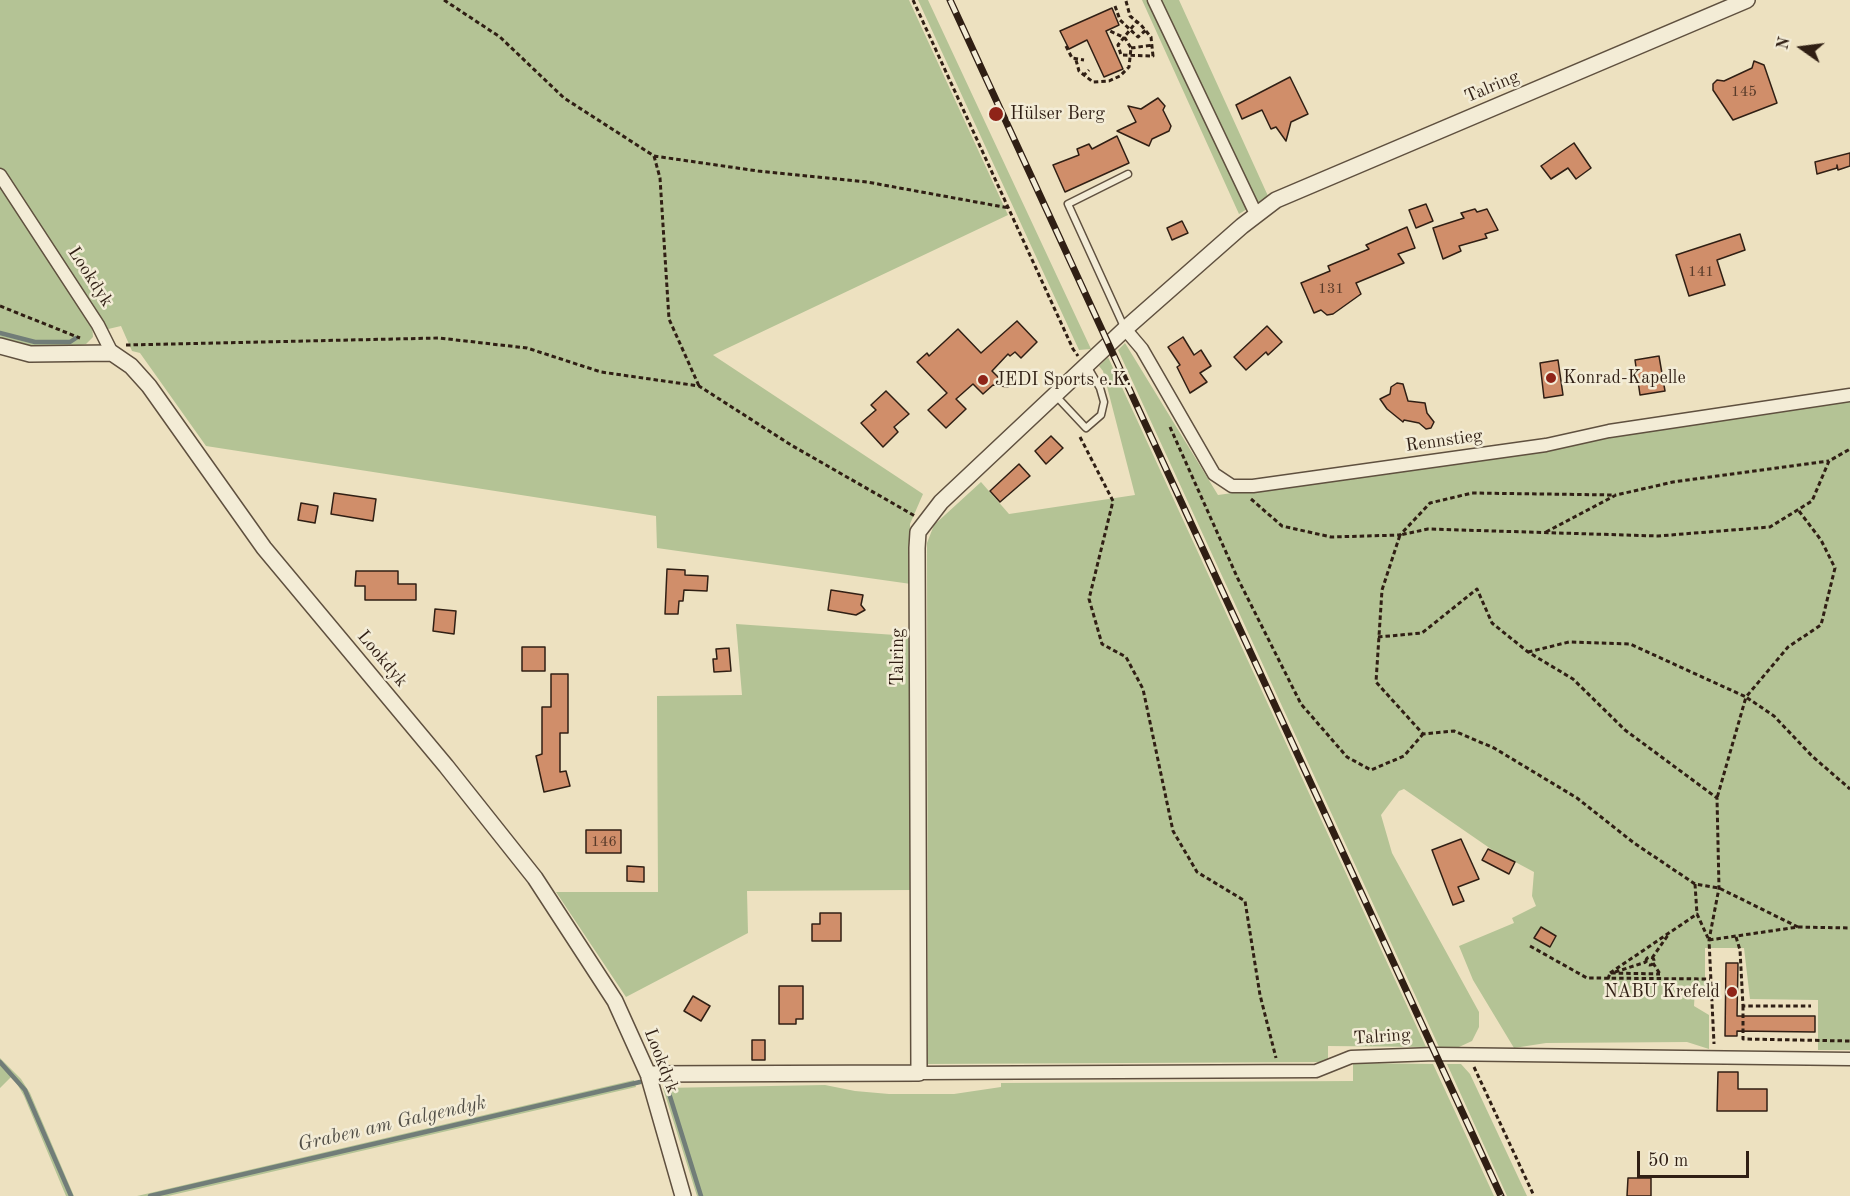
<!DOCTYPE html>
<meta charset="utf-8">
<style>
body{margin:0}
#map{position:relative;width:1850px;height:1196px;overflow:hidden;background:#ede1c0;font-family:"Old Standard TT",serif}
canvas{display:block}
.north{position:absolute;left:1772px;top:18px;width:60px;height:60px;-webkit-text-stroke:4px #f3ecd6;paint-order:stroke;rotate:284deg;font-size:16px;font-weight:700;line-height:24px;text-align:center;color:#301f14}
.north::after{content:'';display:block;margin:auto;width:21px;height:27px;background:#301f14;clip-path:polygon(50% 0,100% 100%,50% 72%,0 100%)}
.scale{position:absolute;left:1637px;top:1151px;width:112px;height:27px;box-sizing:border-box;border:3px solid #301f14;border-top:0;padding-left:8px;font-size:18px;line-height:21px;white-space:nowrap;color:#301f14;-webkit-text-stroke:4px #f3ecd6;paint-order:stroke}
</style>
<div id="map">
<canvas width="1850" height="1196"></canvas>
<div class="north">N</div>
<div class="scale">50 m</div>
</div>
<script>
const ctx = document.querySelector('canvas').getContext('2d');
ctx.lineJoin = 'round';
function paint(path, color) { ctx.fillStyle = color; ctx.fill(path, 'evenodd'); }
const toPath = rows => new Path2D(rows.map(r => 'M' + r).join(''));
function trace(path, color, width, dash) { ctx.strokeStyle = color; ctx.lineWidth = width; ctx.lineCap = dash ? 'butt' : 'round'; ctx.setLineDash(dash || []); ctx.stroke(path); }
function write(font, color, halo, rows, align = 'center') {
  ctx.font = font + ' "Old Standard TT",serif'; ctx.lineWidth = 5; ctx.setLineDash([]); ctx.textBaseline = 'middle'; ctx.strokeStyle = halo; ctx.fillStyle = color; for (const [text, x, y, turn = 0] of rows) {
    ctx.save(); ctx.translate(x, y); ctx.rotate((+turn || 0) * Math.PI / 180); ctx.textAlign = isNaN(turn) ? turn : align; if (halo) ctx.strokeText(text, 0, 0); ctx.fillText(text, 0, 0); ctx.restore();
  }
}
const green = toPath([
 [0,0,909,0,1008,215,713,355,923,494,910,524,911,584,657,548,656,516,206,446,140,353,132,351,121,326,104,330,0,168],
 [918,0,928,0,1091,349,1079,350],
 [1142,0,1179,0,1268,196,1239,214],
 [0,182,92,324,93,337,86,344,46,350,0,338],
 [1125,343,1218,495,1544,450,1611,435,1850,401,1850,1050,1818,1050,1818,1000,1750,999,1744,948,1705,948,1705,989,1695,989,1694,1006,1709,1015,1709,1049,1687,1042,1546,1043,1514,1048,1473,980,1459,946,1514,923,1512,918,1536,906,1532,896,1534,872,1491,849,1404,789,1399,791,1381,815,1392,853,1479,1012,1479,1027,1472,1041,1459,1047,1439,1047,1118,350],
 [1108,357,1426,1047,1328,1046,1328,1062,928,1064,927,543,934,525,981,482,1009,514,1135,495,1103,371,1099,366],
 [736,624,910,636,911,890,747,891,748,933,626,997,556,892,658,892,657,696,742,695],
 [0,1058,21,1079,30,1093,74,1196,66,1196,24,1096,16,1082,11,1077,0,1088],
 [1353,1063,1433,1064,1494,1196,697,1196,663,1088,825,1085,855,1091,889,1094,954,1094,1001,1087,1001,1083,1353,1081],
 [1447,1064,1461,1064,1470,1074,1527,1196,1507,1196],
 [634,1080,636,1087,168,1196,137,1196]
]);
const stream = toPath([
 [0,333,35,342,70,342,76,338],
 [0,1062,25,1090,71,1196],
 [668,1090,701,1196],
 [150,1196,640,1082]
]);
const building = toPath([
 [1112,8,1119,25,1106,31,1123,69,1104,77,1087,40,1069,49,1060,31,1112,8],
 [1754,61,1764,65,1777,103,1733,120,1713,90,1713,84,1717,80,1724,81,1752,68,1754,61],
 [1290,77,1308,114,1291,122,1286,141,1276,127,1271,129,1262,110,1242,119,1236,105,1290,77],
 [1158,98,1165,106,1163,110,1171,126,1169,131,1152,139,1149,146,1117,131,1136,122,1128,106,1141,109,1158,98],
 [1117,136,1129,163,1065,192,1053,165,1079,155,1077,149,1089,144,1092,149,1117,136],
 [1574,143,1591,168,1576,179,1568,168,1551,179,1541,166,1574,143],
 [1850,153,1850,166,1838,170,1837,165,1837,168,1817,174,1815,162,1850,153],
 [1426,204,1433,221,1416,228,1409,210,1426,204],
 [1475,209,1477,212,1487,209,1498,230,1485,234,1487,238,1459,246,1461,251,1443,259,1433,228,1464,218,1461,213,1475,209],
 [1182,221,1188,233,1172,240,1167,228,1182,221],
 [1407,227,1415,248,1398,254,1404,263,1356,283,1361,294,1333,314,1327,315,1321,310,1314,313,1301,283,1330,271,1328,266,1369,249,1366,245,1407,227],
 [1740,234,1745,250,1717,260,1725,285,1689,296,1676,255,1740,234],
 [1017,321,1037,342,1021,358,1015,352,1010,356,1008,354,992,371,1008,387,993,385,983,394,973,384,956,399,966,409,946,428,928,410,947,393,917,362,927,353,929,356,958,329,981,353,1017,321],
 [1267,326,1282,342,1268,355,1266,352,1246,370,1234,357,1267,326],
 [1183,337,1194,355,1201,350,1211,366,1200,373,1207,382,1190,393,1177,367,1180,365,1168,347,1183,337],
 [1659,356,1665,391,1640,395,1635,360,1659,356],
 [1558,360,1563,395,1544,398,1540,363,1558,360],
 [1397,383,1403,384,1408,401,1425,403,1427,413,1434,422,1431,428,1426,429,1419,423,1404,420,1403,422,1387,409,1380,399,1390,394,1391,387,1397,383],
 [886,391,909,414,894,427,898,432,883,447,861,423,876,410,871,405,886,391],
 [1051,436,1063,448,1046,464,1035,451,1051,436],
 [1019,464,1030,476,1000,502,990,491,1019,464],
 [334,493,376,499,373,521,331,514,334,493],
 [301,503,318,506,315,523,298,520,301,503],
 [667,569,685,570,685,575,708,576,707,591,684,590,683,601,679,601,678,614,665,614,667,569],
 [356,571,398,571,398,584,416,584,416,600,365,600,365,586,355,586,356,571],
 [831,590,863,595,861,605,865,610,856,615,828,610,831,590],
 [435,609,456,611,454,634,433,631,435,609],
 [522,647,545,647,545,671,522,671,522,647],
 [729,648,731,671,714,672,713,659,717,659,716,649,729,648],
 [551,674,568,674,568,733,560,733,560,772,566,771,570,786,544,792,536,756,542,754,542,707,551,707,551,674],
 [586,830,621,830,621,853,586,853,586,830],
 [1461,839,1479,879,1458,887,1464,901,1453,905,1432,850,1461,839],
 [1488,849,1515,862,1509,874,1482,860,1488,849],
 [627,866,644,867,644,882,627,881,627,866],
 [820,913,841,913,841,941,812,941,812,924,820,924,820,913],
 [1541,927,1556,936,1550,947,1534,938,1541,927],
 [1726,963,1738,963,1737,1016,1815,1016,1815,1032,1737,1031,1737,1036,1725,1036,1726,963],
 [779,986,803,986,803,1019,796,1019,796,1024,779,1024,779,986],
 [693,996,710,1006,701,1021,684,1011,693,996],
 [752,1040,765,1040,765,1060,752,1060,752,1040],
 [1718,1072,1738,1072,1738,1089,1767,1089,1767,1111,1717,1111,1718,1072],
 [1628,1178,1651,1178,1651,1196,1627,1196,1628,1178]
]);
const path = toPath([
 [444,0,500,37,564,98,654,156,758,171,867,182,1009,208],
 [913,0,1073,349,1078,356],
 [1126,1,1130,16,1141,25,1151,37,1153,56,1121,55,1118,45,1137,21],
 [1115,6,1120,20,1138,37,1146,30],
 [1066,46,1072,58,1084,60],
 [1131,48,1153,45],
 [1076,60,1079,71,1093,82,1109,81,1120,76,1129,67,1131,48,1125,38,1110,31],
 [1083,76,1089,70],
 [654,156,660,178,669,319,699,386],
 [0,306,80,338],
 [126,345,439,338,527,348,601,372,699,386,791,445,915,516],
 [1170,427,1238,579,1301,704,1347,757,1371,770,1404,756,1423,734],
 [1080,437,1113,501,1089,599,1102,644,1126,657,1143,689,1173,831,1197,872,1245,901,1260,995,1276,1058],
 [1251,499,1282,526,1331,537,1400,535,1430,503,1472,493,1616,495],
 [1799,511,1821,540,1835,568,1821,625,1788,647,1746,697,1774,716,1812,756,1850,789],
 [1546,532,1616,495,1673,482,1829,461],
 [1378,637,1422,633,1477,589,1492,623,1528,652,1573,679,1625,730,1717,798,1719,888,1709,940,1714,1044],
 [1528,652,1569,642,1630,644,1746,697,1717,798],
 [1695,884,1697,914],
 [1798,927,1719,888,1695,884,1634,843,1577,798,1494,748,1454,731,1423,734,1376,682,1382,590,1400,535,1428,529,1658,536,1770,527,1812,501,1829,461,1850,449],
 [1736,937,1740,950,1743,1006,1811,1006],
 [1709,940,1798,927,1850,928],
 [1530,946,1587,978,1710,979],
 '1646 961a4 4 0 1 1 8 0a4 4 0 1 1-8 0Z',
 [1652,958,1668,935],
 [1653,963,1660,974],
 [1615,972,1646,962],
 [1610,973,1697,914,1708,938],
 [1608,979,1610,973,1660,974],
 [1743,1006,1743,1039,1850,1041],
 [1474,1067,1534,1196]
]);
const service = toPath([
 [1125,329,1068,204,1128,174],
 [1056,396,1086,428,1101,415,1104,402,1100,388,1087,366]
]);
const minor = toPath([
 [1154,0,1256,214],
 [0,175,98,325,112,353],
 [1125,329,1142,349,1214,474,1232,486,1253,486,1546,445,1609,431,1850,395],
 [919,1073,1316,1071,1351,1057,1435,1054,1850,1059]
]);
const tertiary = toPath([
 [0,346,30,354,112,353,131,366,149,386,264,548,446,766,535,878,615,1001,648,1074,683,1196],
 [648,1074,919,1073,917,548,918,532,941,502,1125,329,1242,226,1276,200,1747,0]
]);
const rail = toPath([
 [950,0,1501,1196]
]);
const markers = [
 [996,114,8,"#8f2418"],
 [1551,378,6,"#8f2418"],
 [983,380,6,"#8f2418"],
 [1732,992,6,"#8f2418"]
];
const numberNames = [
 ["145",1744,92],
 ["141",1701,272],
 ["131",1331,289],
 ["146",604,842]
];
const streetNames = [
 ["Talring",1492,87,-23],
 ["Lookdyk",90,277,57],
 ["Rennstieg",1444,441,-8],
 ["Talring",898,657,-90],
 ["Lookdyk",382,659,50],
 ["Talring",1382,1037,-4],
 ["Lookdyk",661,1061,69]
];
const poiNames = [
 ["Hülser Berg",1010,114],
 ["Konrad-Kapelle",1563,378],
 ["JEDI Sports e.K.",995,380],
 ["NABU Krefeld",1720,992,"right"]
];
const waterNames = [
 ["Graben am Galgendyk",392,1124,-13]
];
paint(green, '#b4c395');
trace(stream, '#717d78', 4.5);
paint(building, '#d08e6a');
trace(building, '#301f14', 1.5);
trace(service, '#5f503f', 9);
trace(minor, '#5f503f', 15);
trace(tertiary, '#5f503f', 18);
trace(path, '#301f14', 3, [4.5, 3]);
trace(service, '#f3ecd6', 6);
trace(minor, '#f3ecd6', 12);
trace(tertiary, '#f3ecd6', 15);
trace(rail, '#301f14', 7);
trace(rail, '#f3ecd6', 4.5, [14]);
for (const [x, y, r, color] of markers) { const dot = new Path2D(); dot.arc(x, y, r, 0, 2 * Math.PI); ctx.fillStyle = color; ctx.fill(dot); trace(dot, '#f3ecd6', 2); }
write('15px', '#583b2a', null, numberNames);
write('18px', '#301f14', '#f3ecd6', streetNames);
write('18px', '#301f14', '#f3ecd6', poiNames, 'left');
write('italic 20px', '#514e46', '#f3ecd6', waterNames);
</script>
